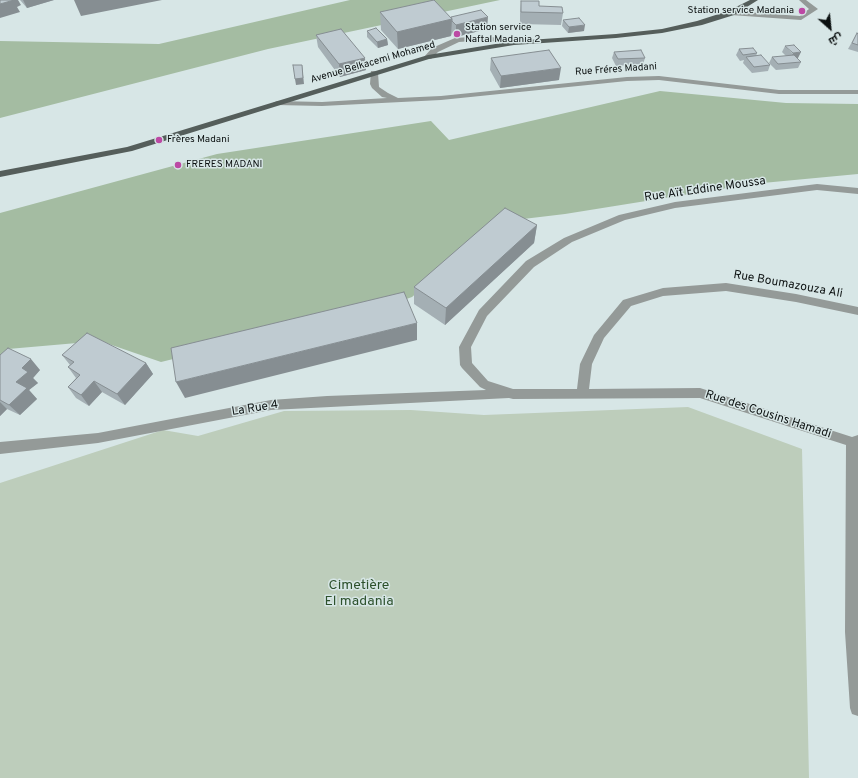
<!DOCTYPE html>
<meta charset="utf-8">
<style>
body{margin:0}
#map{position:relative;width:858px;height:778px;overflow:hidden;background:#d7e6e6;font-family:Overpass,Cairo,sans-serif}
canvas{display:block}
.north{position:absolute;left:810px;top:8px;width:40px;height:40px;-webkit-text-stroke:3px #d7e6e6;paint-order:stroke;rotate:153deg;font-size:11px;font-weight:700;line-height:16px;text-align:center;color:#0b1010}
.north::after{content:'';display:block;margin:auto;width:14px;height:18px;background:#0b1010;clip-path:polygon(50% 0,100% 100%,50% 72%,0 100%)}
</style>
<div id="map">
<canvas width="858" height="778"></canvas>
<div class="north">ش</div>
</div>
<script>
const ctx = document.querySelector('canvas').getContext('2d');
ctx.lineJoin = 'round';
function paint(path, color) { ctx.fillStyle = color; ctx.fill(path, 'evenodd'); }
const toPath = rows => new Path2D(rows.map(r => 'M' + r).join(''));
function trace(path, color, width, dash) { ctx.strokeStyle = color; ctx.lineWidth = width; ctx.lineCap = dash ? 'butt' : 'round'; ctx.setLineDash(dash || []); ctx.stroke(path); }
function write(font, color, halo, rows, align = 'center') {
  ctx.font = font + ' Overpass,sans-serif'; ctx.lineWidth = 3; ctx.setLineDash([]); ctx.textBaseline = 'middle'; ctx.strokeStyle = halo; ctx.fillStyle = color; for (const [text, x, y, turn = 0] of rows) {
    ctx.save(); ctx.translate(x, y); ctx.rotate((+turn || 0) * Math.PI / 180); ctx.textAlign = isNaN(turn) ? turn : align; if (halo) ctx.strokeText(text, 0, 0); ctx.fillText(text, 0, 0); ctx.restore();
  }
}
const green = toPath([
 [688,407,802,449,809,778,0,778,0,483,163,430,198,436,284,411,411,410,484,415]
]);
const forest = toPath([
 [350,0,500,0,268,49,0,118,0,41,159,44],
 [660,91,786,103,858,104,858,174,752,184,565,214,498,222,412,297,381,308,161,362,100,341,8,349,0,355,0,213,217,154,431,121,449,140]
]);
const minor = toPath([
 [799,0,806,0,818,9,801,20,731,15,727,13,731,11,800,16,809,9,799,0],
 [486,36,514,41,518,43,514,45,486,40,459,42,438,52,431,59,425,59,424,57,432,48,455,38,486,36],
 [371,71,377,71,378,73,379,87,388,93,398,98,441,96,627,77,659,76,779,90,858,90,858,94,779,94,659,80,627,81,441,100,322,106,277,105,273,103,277,101,322,102,387,98,382,97,372,88,370,84,371,71],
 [817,184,858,188,858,194,817,190,675,208,625,220,572,242,534,267,487,316,471,347,472,363,488,381,513,389,577,389,580,364,594,335,623,300,663,288,726,283,796,294,858,307,858,315,796,302,726,291,663,296,631,306,604,338,592,364,589,389,700,388,852,437,858,435,858,716,852,714,850,708,845,632,846,445,700,398,513,399,509,398,271,410,98,443,0,454,0,442,98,433,271,400,327,396,486,390,480,387,462,368,460,365,459,347,479,310,526,261,564,238,619,215,675,202,817,184]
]);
const major = toPath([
 [750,0,758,0,734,15,702,25,662,33,616,38,514,45,429,59,132,151,0,177,0,171,127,147,428,55,514,41,616,34,662,29,697,21,728,11,750,0]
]);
const wall = toPath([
 [20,0,54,0,27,8],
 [521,1,563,13,561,25,520,24,520,13],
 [380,12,451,17,487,29,456,37,452,33,451,36,398,49,381,30],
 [563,20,584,31,568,33,562,26],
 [367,31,387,39,388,45,378,48,367,37],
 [857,33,858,34,858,52,848,49],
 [316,35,366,70,340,77,318,47],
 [785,46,801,62,798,68,776,70,769,63,772,57,786,56,782,52],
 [739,49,757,53,756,56,770,65,768,71,752,73,743,63,744,60,740,61,736,55],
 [614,52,645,58,643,64,616,66,612,58],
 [491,58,559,80,500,88,490,70],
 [537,225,534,243,445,325,414,304,414,287],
 [0,355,40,370,33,378,38,383,29,390,37,399,20,415,7,409,0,416],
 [62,355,146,363,153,374,125,405,102,392,89,406,76,398,68,387,76,378,68,367,70,365]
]);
const shadedWall = toPath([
 [13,0,18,0,21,5,17,7,20,12,0,18,0,4],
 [23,0,54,0,27,8],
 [74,0,162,0,81,16],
 [488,17,487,29,456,37,456,25],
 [452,19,451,36,398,49,397,32],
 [585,25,584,31,568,33,569,27],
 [387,39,388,45,378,48,377,42],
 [801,52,798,58,790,60,793,53],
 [365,58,366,70,340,77,339,64],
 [302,65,304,84,296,85,295,79],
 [561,68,559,80,500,88,501,76],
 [537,225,534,243,445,325,446,308],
 [417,323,417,340,185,398,176,382],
 [31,359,40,370,33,378,38,383,29,390,37,399,20,415,9,405,16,382,22,368],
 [146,363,153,374,125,405,117,394],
 [94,381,102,392,89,406,81,395],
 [0,402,7,409,0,416]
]);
const building = toPath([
 [0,0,14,0,0,4,0,0],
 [434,0,452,19,397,32,380,12,434,0],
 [521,1,539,1,539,6,562,7,563,13,521,12,521,1],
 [481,10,488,17,456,25,452,21,452,19,451,17,481,10],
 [579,18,585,25,569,27,563,20,579,18],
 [376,28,387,39,377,42,367,31,376,28],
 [341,29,365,58,339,64,316,35,341,29],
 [857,33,858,34,858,45,852,43,857,33],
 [794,45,801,52,793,53,785,46,794,45],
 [753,48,757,53,743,55,739,49,753,48],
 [549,50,561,68,501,76,491,58,549,50],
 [641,50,645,58,618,59,614,52,641,50],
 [761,55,770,65,754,67,746,57,761,55],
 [794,55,801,62,778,64,772,57,794,55],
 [293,65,302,65,303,78,295,79,293,65],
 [505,208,537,225,446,308,414,287,505,208],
 [404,292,417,323,176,382,171,348,404,292],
 [87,333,146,363,117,394,94,381,81,395,68,387,80,375,68,367,74,362,62,355,87,333],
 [8,348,31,359,22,368,28,372,16,382,27,388,9,405,0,400,0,355,8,348]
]);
const markers = [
 [802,11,4,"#bc49a4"],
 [457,34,4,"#bc49a4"],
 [159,140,4,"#bc49a4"],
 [178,165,4,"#bc49a4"]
];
const farPoinames = [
 ["Station service Madania",794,11,"right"],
 ["Station service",465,28],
 ["Naftal Madania 2",465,40],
 ["Frères Madani",167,140],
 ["FRERES MADANI",186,165]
];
const farStreetnames = [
 ["Avenue Belkacemi Mohamed",373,63,-16],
 ["Rue Fréres Madani",616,70,-4]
];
const streetNames = [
 ["Rue Aït Eddine Moussa",705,190,-8],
 ["Rue Boumazouza Ali",788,285,10],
 ["La Rue 4",255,409,-9],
 ["Rue des Cousins Hamadi",768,415,18]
];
const nearParknames = [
 ["Cimetière",359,586],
 ["El madania",359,602]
];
paint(green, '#bdcdbb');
paint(forest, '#a4bca2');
paint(minor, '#949a98');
paint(major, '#555e5b');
paint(wall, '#a4afb4');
paint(shadedWall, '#868e92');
paint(building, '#bfcbd1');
trace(building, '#868e92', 1);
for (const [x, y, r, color] of markers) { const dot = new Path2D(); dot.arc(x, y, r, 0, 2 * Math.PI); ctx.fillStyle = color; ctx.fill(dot); trace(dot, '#d7e6e6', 1.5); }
write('10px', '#0b1010', '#d7e6e6', farPoinames, 'left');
write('10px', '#0b1010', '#d7e6e6', farStreetnames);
write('12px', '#0b1010', '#d7e6e6', streetNames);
write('14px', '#2d512c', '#d7e6e6', nearParknames);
</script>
